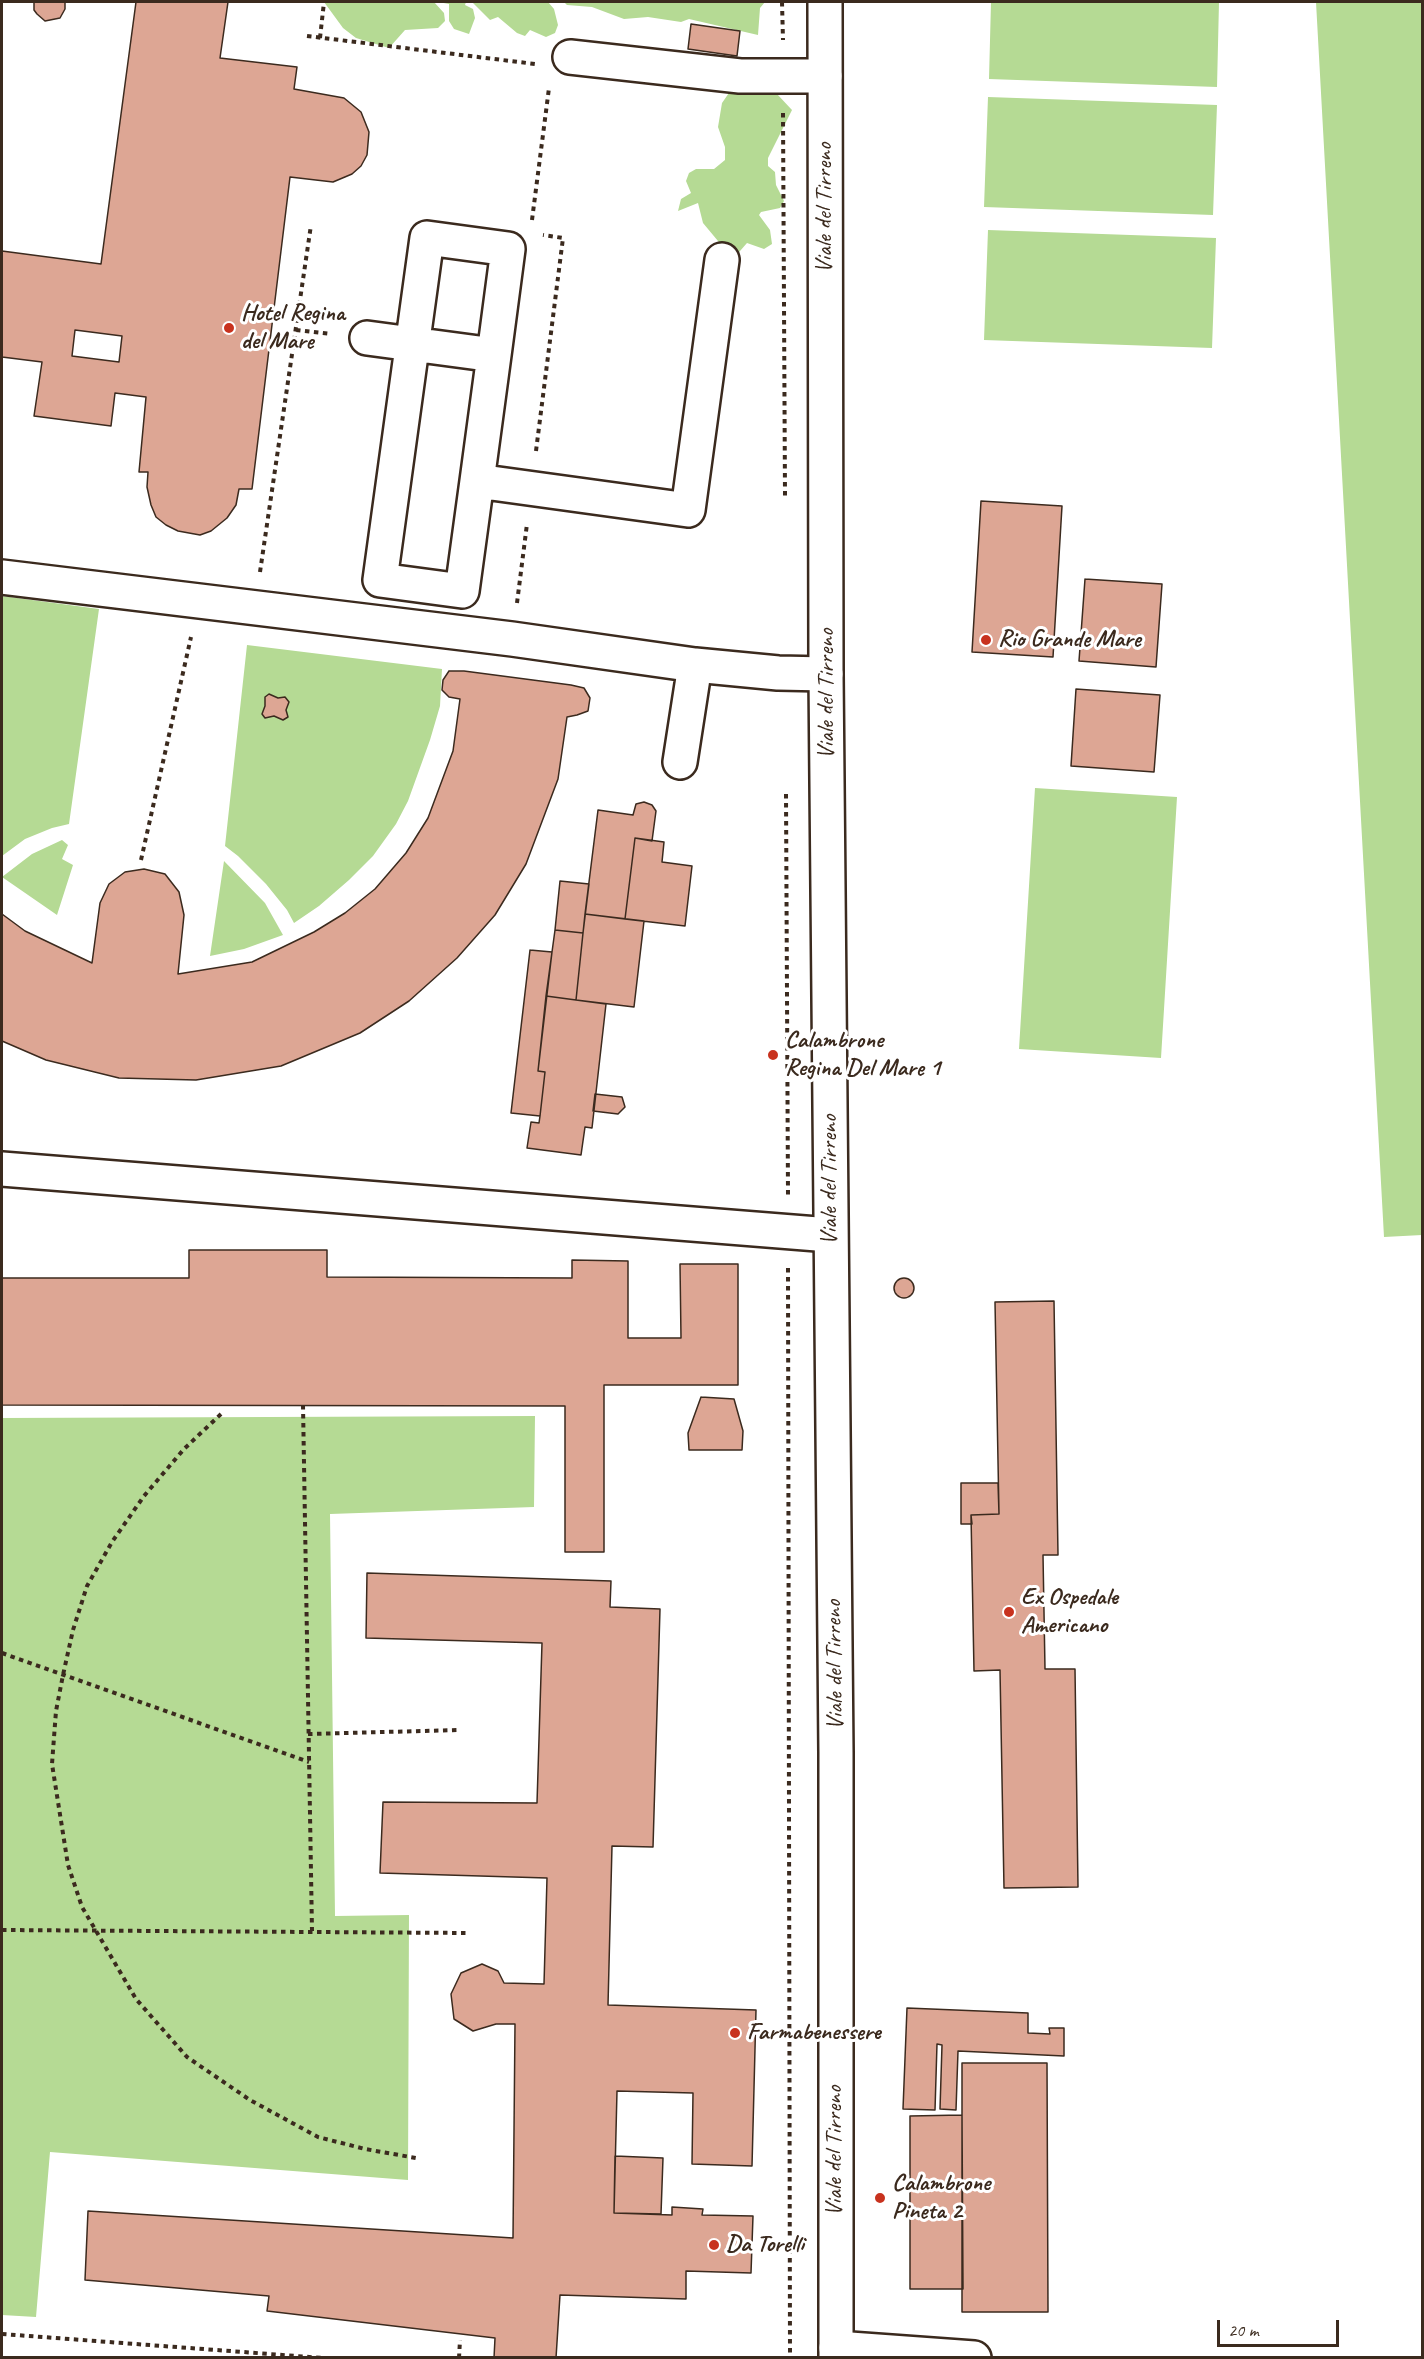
<!DOCTYPE html>
<style>
body{margin:0}
#map{position:relative;width:1424px;height:2359px;overflow:hidden;background:#fff;font-family:Caveat,sans-serif}
canvas{display:block}
.frame{position:absolute;inset:0;border:3px solid #3b2a1e;pointer-events:none}
.scale{position:absolute;left:1217px;top:2320px;width:122px;height:27px;box-sizing:border-box;border:3px solid #3b2a1e;border-top:0;padding-left:8px;font-size:18px;line-height:21px;white-space:nowrap;color:#3b2a1e;-webkit-text-stroke:4px #fff;paint-order:stroke}
</style>
<div id="map">
<canvas width="1424" height="2359"></canvas>
<div class="frame"></div>
<div class="scale">20 m</div>
</div>
<script>
const ctx = document.querySelector('canvas').getContext('2d');
ctx.lineJoin = 'round';
function paint(path, color) { ctx.fillStyle = color; ctx.fill(path, 'evenodd'); }
const toPath = rows => new Path2D(rows.map(r => 'M' + r).join(''));
function trace(path, color, width, dash) { ctx.strokeStyle = color; ctx.lineWidth = width; ctx.lineCap = dash ? 'butt' : 'round'; ctx.setLineDash(dash || []); ctx.stroke(path); }
function write(font, color, halo, rows, align = 'center') {
  ctx.font = font + ' Caveat,sans-serif'; ctx.lineWidth = 6; ctx.setLineDash([]); ctx.textBaseline = 'middle'; ctx.strokeStyle = halo; ctx.fillStyle = color; for (const [text, x, y, turn = 0] of rows) {
    ctx.save(); ctx.translate(x, y); ctx.rotate((+turn || 0) * Math.PI / 180); ctx.textAlign = isNaN(turn) ? turn : align; if (halo) ctx.strokeText(text, 0, 0); ctx.fillText(text, 0, 0); ctx.restore();
  }
}
const green = toPath([
 [324,2,434,2,444,13,445,21,438,28,405,30,389,48,356,38,343,28],
 [438,2,466,2,465,5,473,9,475,18,469,34,454,29,449,21,449,4],
 [472,2,548,2,554,9,558,25,555,33,546,37,530,30,525,36,517,33,498,17,490,20],
 [564,2,765,2,760,8,758,35,689,19,681,22,648,17,624,19,592,7,567,5],
 [991,2,1219,2,1217,87,989,79],
 [1316,2,1422,2,1422,1235,1384,1237],
 [731,90,777,94,792,110,768,158,768,166,775,172,776,185,784,201,780,208,761,212,759,215,770,230,772,244,764,249,747,243,733,259,703,223,698,203,678,211,681,199,691,193,686,181,689,173,696,169,714,169,725,160,725,147,718,127,722,103],
 [988,97,1217,105,1213,215,984,207],
 [988,230,1216,238,1212,348,984,340],
 [2,596,99,609,69,824,52,828,25,839,2,856],
 [247,645,442,669,440,706,430,740,408,801,396,824,373,856,349,880,319,906,294,923,287,910,266,884,238,856,225,846],
 [1035,788,1177,797,1161,1058,1019,1049],
 [62,840,68,845,62,859,73,865,57,915,2,877,32,854],
 [224,861,265,903,283,935,244,949,210,956],
 [535,1416,534,1507,330,1514,335,1916,409,1915,408,2180,50,2152,36,2317,2,2315,2,1418]
]);
const building = toPath([
 [34,2,65,2,65,9,60,18,45,21,37,14,34,10,34,2],
 [136,2,228,2,220,58,297,67,294,89,344,98,361,112,369,132,367,155,361,166,352,174,333,182,290,177,252,489,239,489,236,505,227,518,211,531,200,535,178,531,166,525,156,517,151,505,147,487,148,472,139,472,146,397,115,393,111,426,34,416,42,362,2,357,2,251,101,264,136,2],
 [75,330,122,336,119,362,72,356,75,330],
 [691,24,740,31,737,56,688,49,691,24],
 [981,501,1062,506,1053,657,972,652,981,501],
 [1085,579,1162,584,1156,667,1079,661,1085,579],
 [449,671,464,671,571,685,584,688,590,698,588,711,577,715,567,717,558,779,526,864,495,915,457,958,409,1001,360,1033,281,1066,196,1080,119,1078,46,1060,2,1041,2,914,25,931,92,963,100,903,109,884,125,872,144,869,165,874,179,892,184,915,178,974,252,962,314,932,345,913,375,889,406,853,428,818,453,751,460,699,449,697,442,690,443,680,449,671],
 [1076,689,1160,695,1154,772,1071,766,1076,689],
 [269,694,278,698,285,697,289,702,286,710,288,717,283,720,274,716,265,718,262,714,265,706,265,697,269,694],
 [644,802,652,805,656,811,652,841,635,838,625,919,585,914,598,810,633,815,636,804,644,802],
 [635,838,664,842,662,862,692,866,685,926,625,919,635,838],
 [560,881,589,884,583,933,555,930,560,881],
 [585,914,644,921,634,1007,576,1000,585,914],
 [555,930,583,933,576,1000,546,996,555,930],
 [530,950,552,952,538,1071,545,1072,540,1116,511,1113,530,950],
 [546,996,606,1004,592,1128,585,1127,581,1155,527,1148,531,1122,539,1123,540,1116,545,1072,538,1071,546,996],
 [595,1094,622,1097,625,1107,618,1114,593,1111,595,1094],
 [189,1250,327,1250,327,1277,572,1278,572,1260,628,1261,628,1338,681,1338,680,1264,738,1264,738,1385,604,1385,604,1552,565,1552,565,1406,2,1405,2,1278,189,1278,189,1250],
 '894 1288a10 10 0 1 1 20 0a10 10 0 1 1-20 0Z',
 [1054,1301,1058,1555,1043,1555,1045,1669,1075,1669,1078,1887,1004,1888,1000,1670,974,1671,971,1515,999,1514,995,1302,1054,1301],
 [701,1397,734,1399,743,1431,742,1450,689,1450,688,1433,701,1397],
 [961,1483,998,1483,999,1514,971,1515,972,1524,961,1524,961,1483],
 [367,1573,611,1581,610,1607,660,1609,653,1847,612,1846,608,2005,756,2010,752,2166,692,2164,693,2093,617,2091,614,2213,672,2215,672,2207,703,2209,702,2215,753,2216,751,2273,686,2271,686,2299,560,2295,556,2358,494,2358,495,2338,267,2311,269,2296,85,2280,88,2211,513,2238,515,2024,496,2024,473,2031,454,2019,451,1994,461,1973,482,1964,498,1971,504,1983,544,1984,547,1878,380,1873,383,1802,537,1803,542,1643,366,1638,367,1573],
 [907,2008,1028,2013,1028,2033,1050,2034,1049,2028,1064,2028,1064,2056,958,2051,956,2110,940,2109,942,2045,937,2044,935,2110,903,2109,907,2008],
 [962,2063,1047,2063,1048,2312,962,2312,962,2063],
 [962,2115,963,2289,910,2289,910,2116,962,2115],
 [615,2156,663,2158,661,2214,614,2213,615,2156]
]);
const path = toPath([
 [782,2,783,40],
 [307,36,535,64],
 [320,38,324,2],
 [783,113,785,496],
 [532,220,549,88],
 [296,330,331,334],
 [536,451,563,238,543,235],
 [260,572,311,225],
 [517,603,527,524],
 [786,794,788,1195],
 [141,860,191,637],
 [788,1268,790,2358],
 [303,1405,312,1931],
 [221,1414,184,1449,144,1496,112,1542,87,1586,73,1630,63,1675,56,1711,52,1764,68,1865,82,1907,136,1999,187,2057,250,2100,318,2137,365,2149,416,2158],
 [2,1653,309,1762],
 [308,1734,460,1730],
 [2,1930,468,1933],
 [2,2334,323,2358],
 [459,2358,460,2340]
]);
const minor = toPath([
 [570,57,740,76,825,76],
 [367,338,494,355,477,481,688,510,722,260],
 [477,481,462,591,380,580,427,238,508,249,494,355],
 [2,577,512,639,695,665,778,673,826,674],
 [680,762,695,665],
 [2,1169,830,1235],
 [836,2348,974,2358]
]);
const major = toPath([
 [825,2,826,674,836,1752,836,2358]
]);
const markers = [
 [229,328,6,"#c8321e"],
 [986,640,6,"#c8321e"],
 [773,1055,6,"#c8321e"],
 [1009,1612,6,"#c8321e"],
 [735,2033,6,"#c8321e"],
 [880,2198,6,"#c8321e"],
 [714,2245,6,"#c8321e"]
];
const streetNames = [
 ["Viale del Tirreno",825,208,-90],
 ["Viale del Tirreno",827,694,-90],
 ["Viale del Tirreno",830,1180,-90],
 ["Viale del Tirreno",835,1665,-91],
 ["Viale del Tirreno",835,2151,-90]
];
const poiNames = [
 ["Hotel Regina",241,314],
 ["del Mare",241,342],
 ["Rio Grande Mare",998,640],
 ["Calambrone",785,1041],
 ["Regina Del Mare 1",785,1069],
 ["Ex Ospedale",1021,1598],
 ["Americano",1021,1626],
 ["Farmabenessere",747,2033],
 ["Calambrone",892,2184],
 ["Pineta 2",892,2212],
 ["Da Torelli",726,2245]
];
paint(green, '#b5da94');
paint(building, '#dda694');
trace(building, '#3b2a1e', 1.5);
trace(minor, '#3b2a1e', 38);
trace(major, '#3b2a1e', 38);
trace(path, '#3b2a1e', 4, [4.5, 4.5]);
trace(minor, '#fff', 33);
trace(major, '#fff', 33);
for (const [x, y, r, color] of markers) { const dot = new Path2D(); dot.arc(x, y, r, 0, 2 * Math.PI); ctx.fillStyle = color; ctx.fill(dot); trace(dot, '#fff', 2); }
write('24px', '#3b2a1e', '#fff', streetNames);
write('bold 24px', '#3b2a1e', '#fff', poiNames, 'left');
</script>
